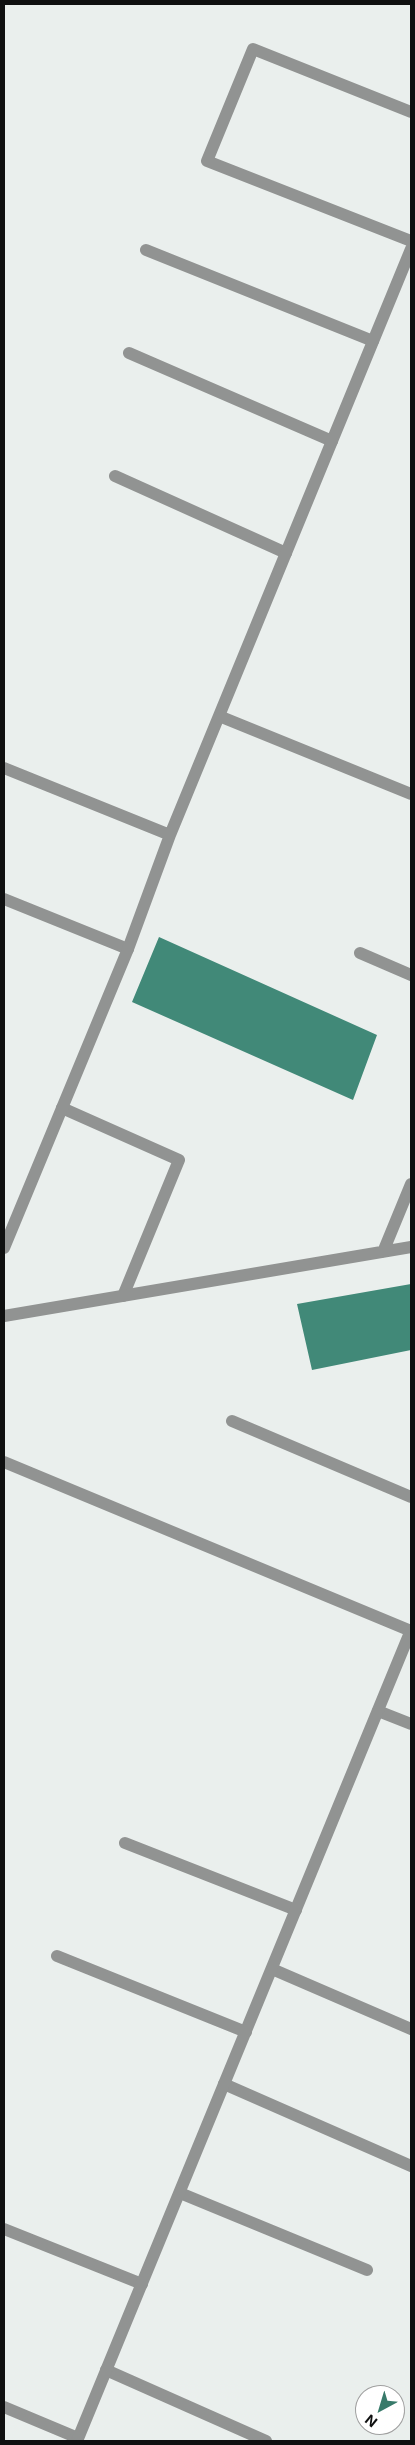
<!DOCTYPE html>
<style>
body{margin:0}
#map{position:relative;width:415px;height:2445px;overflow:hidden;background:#eaefed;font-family:Inter,sans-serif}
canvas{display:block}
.frame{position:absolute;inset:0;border:5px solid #0f1010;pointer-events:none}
.north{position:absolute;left:355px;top:2385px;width:50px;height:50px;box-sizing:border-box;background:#fff;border:1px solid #9f9f9f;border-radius:50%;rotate:219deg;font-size:14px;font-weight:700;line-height:20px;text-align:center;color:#0f1010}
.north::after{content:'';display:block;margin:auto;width:18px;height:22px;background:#387a6a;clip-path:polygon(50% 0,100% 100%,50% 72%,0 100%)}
</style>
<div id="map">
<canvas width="415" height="2445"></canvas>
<div class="frame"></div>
<div class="north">N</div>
</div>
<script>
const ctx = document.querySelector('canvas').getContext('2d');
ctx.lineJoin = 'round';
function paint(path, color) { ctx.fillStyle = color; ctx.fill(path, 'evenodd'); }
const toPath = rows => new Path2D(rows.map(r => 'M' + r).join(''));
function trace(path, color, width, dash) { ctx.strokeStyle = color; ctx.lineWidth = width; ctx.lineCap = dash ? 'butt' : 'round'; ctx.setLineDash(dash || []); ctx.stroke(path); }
const building = toPath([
 [159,937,377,1035,353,1100,132,1002],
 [411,1284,411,1350,312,1370,297,1304]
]);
const lane = toPath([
 [146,250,373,341],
 [129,353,332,441],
 [115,476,286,553],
 [4,899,128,949],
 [360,953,411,975],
 [62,1108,179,1160,123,1296],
 [232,1421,411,1497],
 [378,1711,411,1724],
 [125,1843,296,1910],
 [57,1956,246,2032],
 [272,1969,411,2029],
 [224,2084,411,2166],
 [180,2193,367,2270],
 [4,2229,142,2284],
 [106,2370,266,2441],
 [4,2407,78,2438]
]);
const street = toPath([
 [411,112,253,49,207,161,411,241],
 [219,716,411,794],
 [4,768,170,835],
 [4,1248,128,949,170,835,411,249],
 [383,1252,411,1184],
 [4,1316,411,1247],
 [4,1462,411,1631],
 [77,2441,411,1630]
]);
paint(building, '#418978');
trace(lane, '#919392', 12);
trace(street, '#919392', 12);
</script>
